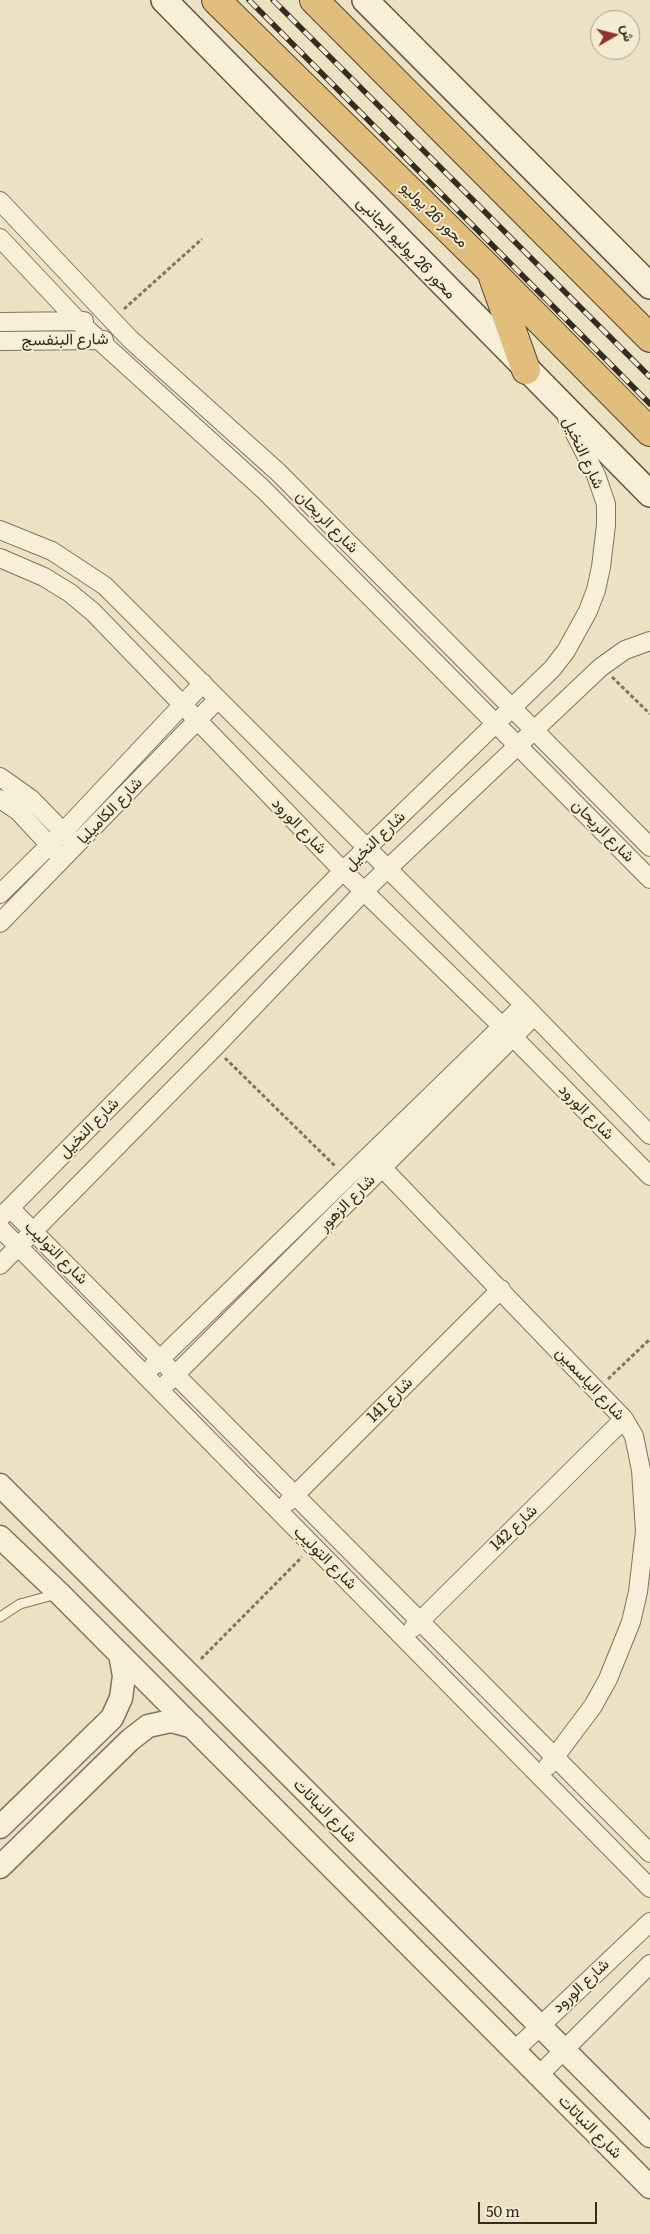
<!DOCTYPE html>
<meta charset="utf-8">
<style>
body{margin:0}
#map{position:relative;width:650px;height:2234px;overflow:hidden;background:#ebe2c4;font-family:Literata,Vazirmatn,serif}
canvas{display:block}
.north{position:absolute;left:590px;top:10px;width:50px;height:50px;box-sizing:border-box;background:#f3ecd3;border:1px solid #a79f8b;border-radius:50%;rotate:82deg;font-size:14px;font-weight:700;line-height:20px;text-align:center;color:#362b1f}
.north::after{content:'';display:block;margin:auto;width:18px;height:22px;background:#91332f;clip-path:polygon(50% 0,100% 100%,50% 72%,0 100%)}
.scale{position:absolute;left:478px;top:2202px;width:119px;height:22px;box-sizing:border-box;border:2px solid #362b1f;border-top:0;padding-left:6px;font-size:15px;line-height:18px;white-space:nowrap;color:#362b1f;-webkit-text-stroke:4px #f3ecd3;paint-order:stroke}
</style>
<div id="map">
<canvas width="650" height="2234"></canvas>
<div class="north">ش</div>
<div class="scale">50 m</div>
</div>
<script>
const ctx = document.querySelector('canvas').getContext('2d');
ctx.lineJoin = 'round';
const toPath = rows => new Path2D(rows.map(r => 'M' + r).join(''));
function trace(path, color, width, dash) { ctx.strokeStyle = color; ctx.lineWidth = width; ctx.lineCap = dash ? 'butt' : 'round'; ctx.setLineDash(dash || []); ctx.stroke(path); }
function write(font, color, halo, rows, align = 'center') {
  ctx.font = font + ' Literata,Vazirmatn,serif'; ctx.lineWidth = 4; ctx.setLineDash([]); ctx.textBaseline = 'middle'; ctx.strokeStyle = halo; ctx.fillStyle = color; for (const [text, x, y, turn = 0] of rows) {
    ctx.save(); ctx.translate(x, y); ctx.rotate((+turn || 0) * Math.PI / 180); ctx.textAlign = isNaN(turn) ? turn : align; if (halo) ctx.strokeText(text, 0, 0); ctx.fillText(text, 0, 0); ctx.restore();
  }
}
const path = toPath([
 [124,309,202,239],
 [612,677,650,714],
 [225,1058,335,1166],
 [608,1379,650,1339],
 [201,1659,302,1557]
]);
const service = toPath([
 [0,1617,20,1604,57,1594]
]);
const minor = toPath([
 [0,201,130,339,279,473,650,847],
 [0,238,78,321,263,489,650,879],
 [0,322,84,321],
 [0,341,104,340],
 [0,530,52,551,105,586,524,1005,650,1135],
 [0,558,44,577,70,593,93,612,343,871,513,1037,650,1176],
 [0,777,31,799,71,840],
 [0,799,18,811,57,853],
 [0,894,64,831,203,683],
 [0,923,218,699],
 [370,1155,624,1419,634,1436,641,1470,645,1531,638,1592,631,1622,608,1679,593,1706,548,1766],
 [10,1208,650,1853],
 [0,1218,343,871,552,669,566,651,588,611,596,590,601,567,606,525,606,504,596,475,567,418],
 [0,1228,650,1888],
 [0,1265,214,1048,364,891,601,667,625,650,650,641],
 [153,1366,524,1005],
 [167,1383,534,1016],
 [288,1502,501,1289],
 [413,1628,624,1419],
 [514,2051,650,1922],
 [539,2075,650,1964]
]);
const tertiary = toPath([
 [0,1485,650,2136],
 [0,1537,60,1594,650,2187],
 [0,1827,112,1718,121,1698,124,1676,120,1654],
 [0,1867,130,1740,148,1726,171,1721,193,1727]
]);
const secondary = toPath([
 [164,0,650,494],
 [365,0,650,286]
]);
const trunk = toPath([
 [216,0,491,271,650,432],
 [314,0,650,338],
 [493,277,526,370]
]);
const rail = toPath([
 [249,0,650,404],
 [273,0,650,377]
]);
const streetNames = [
 ["محور 26 يوليو",434,215,44],
 ["محور 26 يوليو الجانبى",406,248,46],
 ["شارع البنفسج",65,340,-1],
 ["شارع النخيل",583,453,65],
 ["شارع الريحان",327,522,45],
 ["شارع الكاميليا",110,811,-46],
 ["شارع الورود",299,826,46],
 ["شارع الريحان",603,831,45],
 ["شارع النخيل",375,841,-44],
 ["شارع الورود",586,1112,45],
 ["شارع النخيل",89,1128,-45],
 ["شارع الزهور",347,1203,-45],
 ["شارع التوليب",56,1253,45],
 ["شارع الياسمين",590,1384,47],
 ["شارع 141",390,1400,-45],
 ["شارع 142",514,1528,-44],
 ["شارع التوليب",325,1558,45],
 ["شارع النباتات",325,1811,45],
 ["شارع الورود",581,1986,-43],
 ["شارع النباتات",590,2127,45]
];
trace(service, '#85745c', 11);
trace(minor, '#85745c', 20);
trace(tertiary, '#85745c', 25);
trace(secondary, '#67553f', 28);
trace(trunk, '#534230', 30);
trace(path, '#85745c', 3, [4, 2.5]);
trace(service, '#f7efd7', 9);
trace(minor, '#f7efd7', 18);
trace(tertiary, '#f7efd7', 22);
trace(secondary, '#f7efd7', 25);
trace(trunk, '#e2be7c', 28);
trace(rail, '#362b1f', 5.5);
trace(rail, '#f3ecd3', 4, [11]);
write('16px', '#362b1f', '#f3ecd3', streetNames);
</script>
